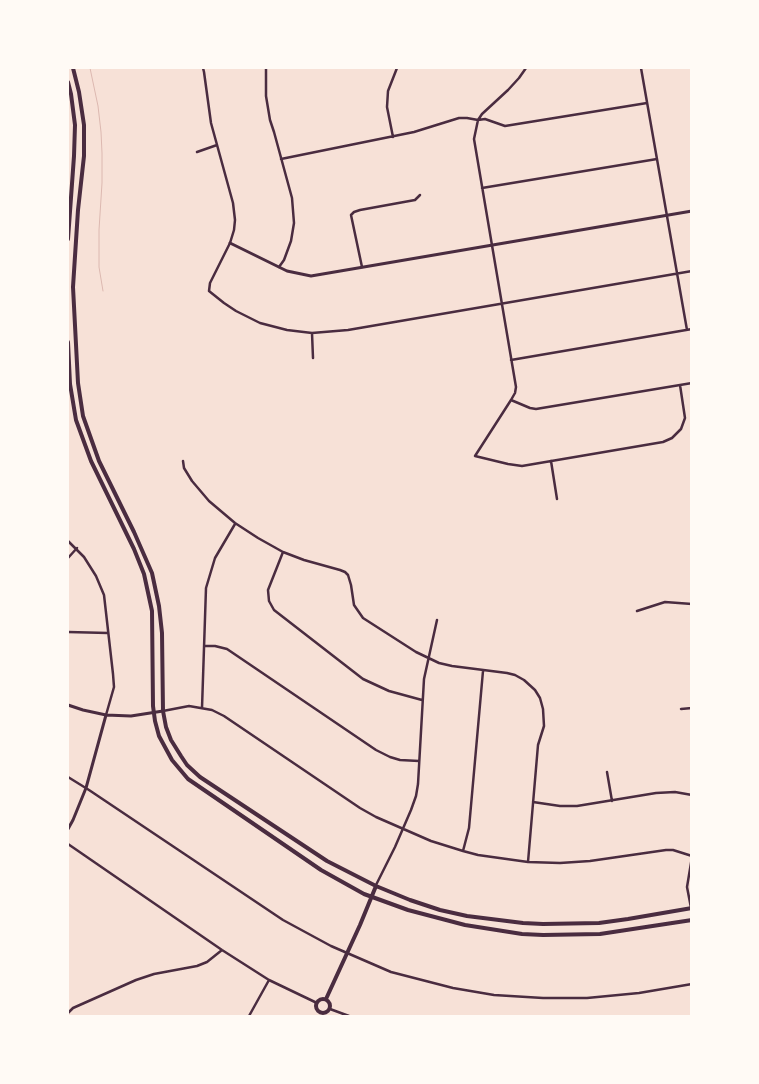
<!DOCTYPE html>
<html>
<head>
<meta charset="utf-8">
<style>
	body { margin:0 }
	#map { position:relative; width:759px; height:1084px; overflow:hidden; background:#f7e1d7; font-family:"Roboto Condensed",sans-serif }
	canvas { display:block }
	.frame { position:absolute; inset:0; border:69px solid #fffaf5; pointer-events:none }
</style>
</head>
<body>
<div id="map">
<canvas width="759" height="1084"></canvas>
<div class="frame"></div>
</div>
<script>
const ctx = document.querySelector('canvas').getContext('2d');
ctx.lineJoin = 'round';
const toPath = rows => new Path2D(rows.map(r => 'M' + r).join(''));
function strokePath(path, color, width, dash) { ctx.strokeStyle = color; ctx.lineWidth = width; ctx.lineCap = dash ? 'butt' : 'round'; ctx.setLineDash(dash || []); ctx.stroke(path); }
strokePath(toPath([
	[90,68,98,106,101,132,102,153,102,183,99,230,99,267,103,291]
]), '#dcb8b0', 1);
strokePath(toPath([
	[203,68,204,72,211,123,233,203,235,220,234,230,230,243,210,283,209,291,224,303,236,311,260,323,287,330,312,333,348,330,692,271],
	[266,68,266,96,270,120,274,132,292,198,294,223,291,241,284,260,279,267],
	[526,68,519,78,508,90,482,114,478,120,474,139,516,387,515,393,511,400,475,456,508,464,522,466,663,442,672,438,681,429,685,418,680,385],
	[641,68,687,330],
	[393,137,387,107,388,91,397,68],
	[197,152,217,145],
	[281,159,414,132,459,118,467,118,478,120,485,119,505,126,647,103],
	[482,188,657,159],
	[362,267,351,215,354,212,360,210,415,200,420,195],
	[312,333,313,358],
	[511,360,692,329],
	[511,400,530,408,536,409,692,383],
	[183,461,184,468,192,481,209,501,235,523,258,538,283,552,304,560,340,570,345,572,348,575,351,585,354,605,363,618,416,652,439,663,452,666,507,673,515,675,524,680,535,690,540,698,543,709,544,726,538,745,528,862],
	[551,461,557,499],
	[68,541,84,557,96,576,104,595,113,674,114,687,106,715],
	[283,552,268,590,269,601,274,610,363,679,389,691,422,700],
	[68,558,77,548],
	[637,611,665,602,692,604],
	[68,632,108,633],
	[204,646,215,646,227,649,376,750,390,757,400,760,419,761],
	[202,708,206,588,215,558,235,524],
	[681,709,692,708],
	[163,711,189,706,212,710,224,716,360,808,376,817,431,841,463,851,478,855,528,862,560,863,590,861,666,850,673,850,692,856],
	[607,772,612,801],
	[68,777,89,790,283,920,331,946,391,972,453,988,494,995,543,998,587,998,639,993,692,984],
	[533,802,560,806,577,806,656,793,675,792,692,795],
	[68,844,222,950,269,980,317,1003],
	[463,851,469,828,483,671],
	[692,857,687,887,692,913],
	[376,885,395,847,411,810,416,796,418,784,424,679,437,620],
	[330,1009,349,1016],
	[68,1013,73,1008,136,980,154,974,197,966,207,962,222,950],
	[249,1016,269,980]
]), '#4a2c40', 2.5);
strokePath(toPath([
	[230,243,287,271,311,276,692,211],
	[68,705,83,710,106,715,131,716,163,711],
	[68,829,73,820,86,788,106,715]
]), '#4a2c40', 3);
strokePath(toPath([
	[73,68,79,92,84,125,84,156,78,210,73,287,78,383,83,416,99,461,134,532,152,573,159,606,162,633,163,711,166,727,171,740,181,756,187,765,200,777,327,861,376,886,410,900,440,910,467,916,523,923,543,924,599,923,628,919,692,908],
	[68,82,71,94,75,125,74,156,68,239],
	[68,342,70,384,76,420,91,461,134,549,144,574,152,611,153,706,155,721,159,736,172,760,188,779,321,870,364,894,408,910,465,925,522,934,543,935,600,934,692,920],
	'316 1006a7 7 0 1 1 14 0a7 7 0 1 1-14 0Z',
	[326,999,360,925,376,886]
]), '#4a2c40', 4);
</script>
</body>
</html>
